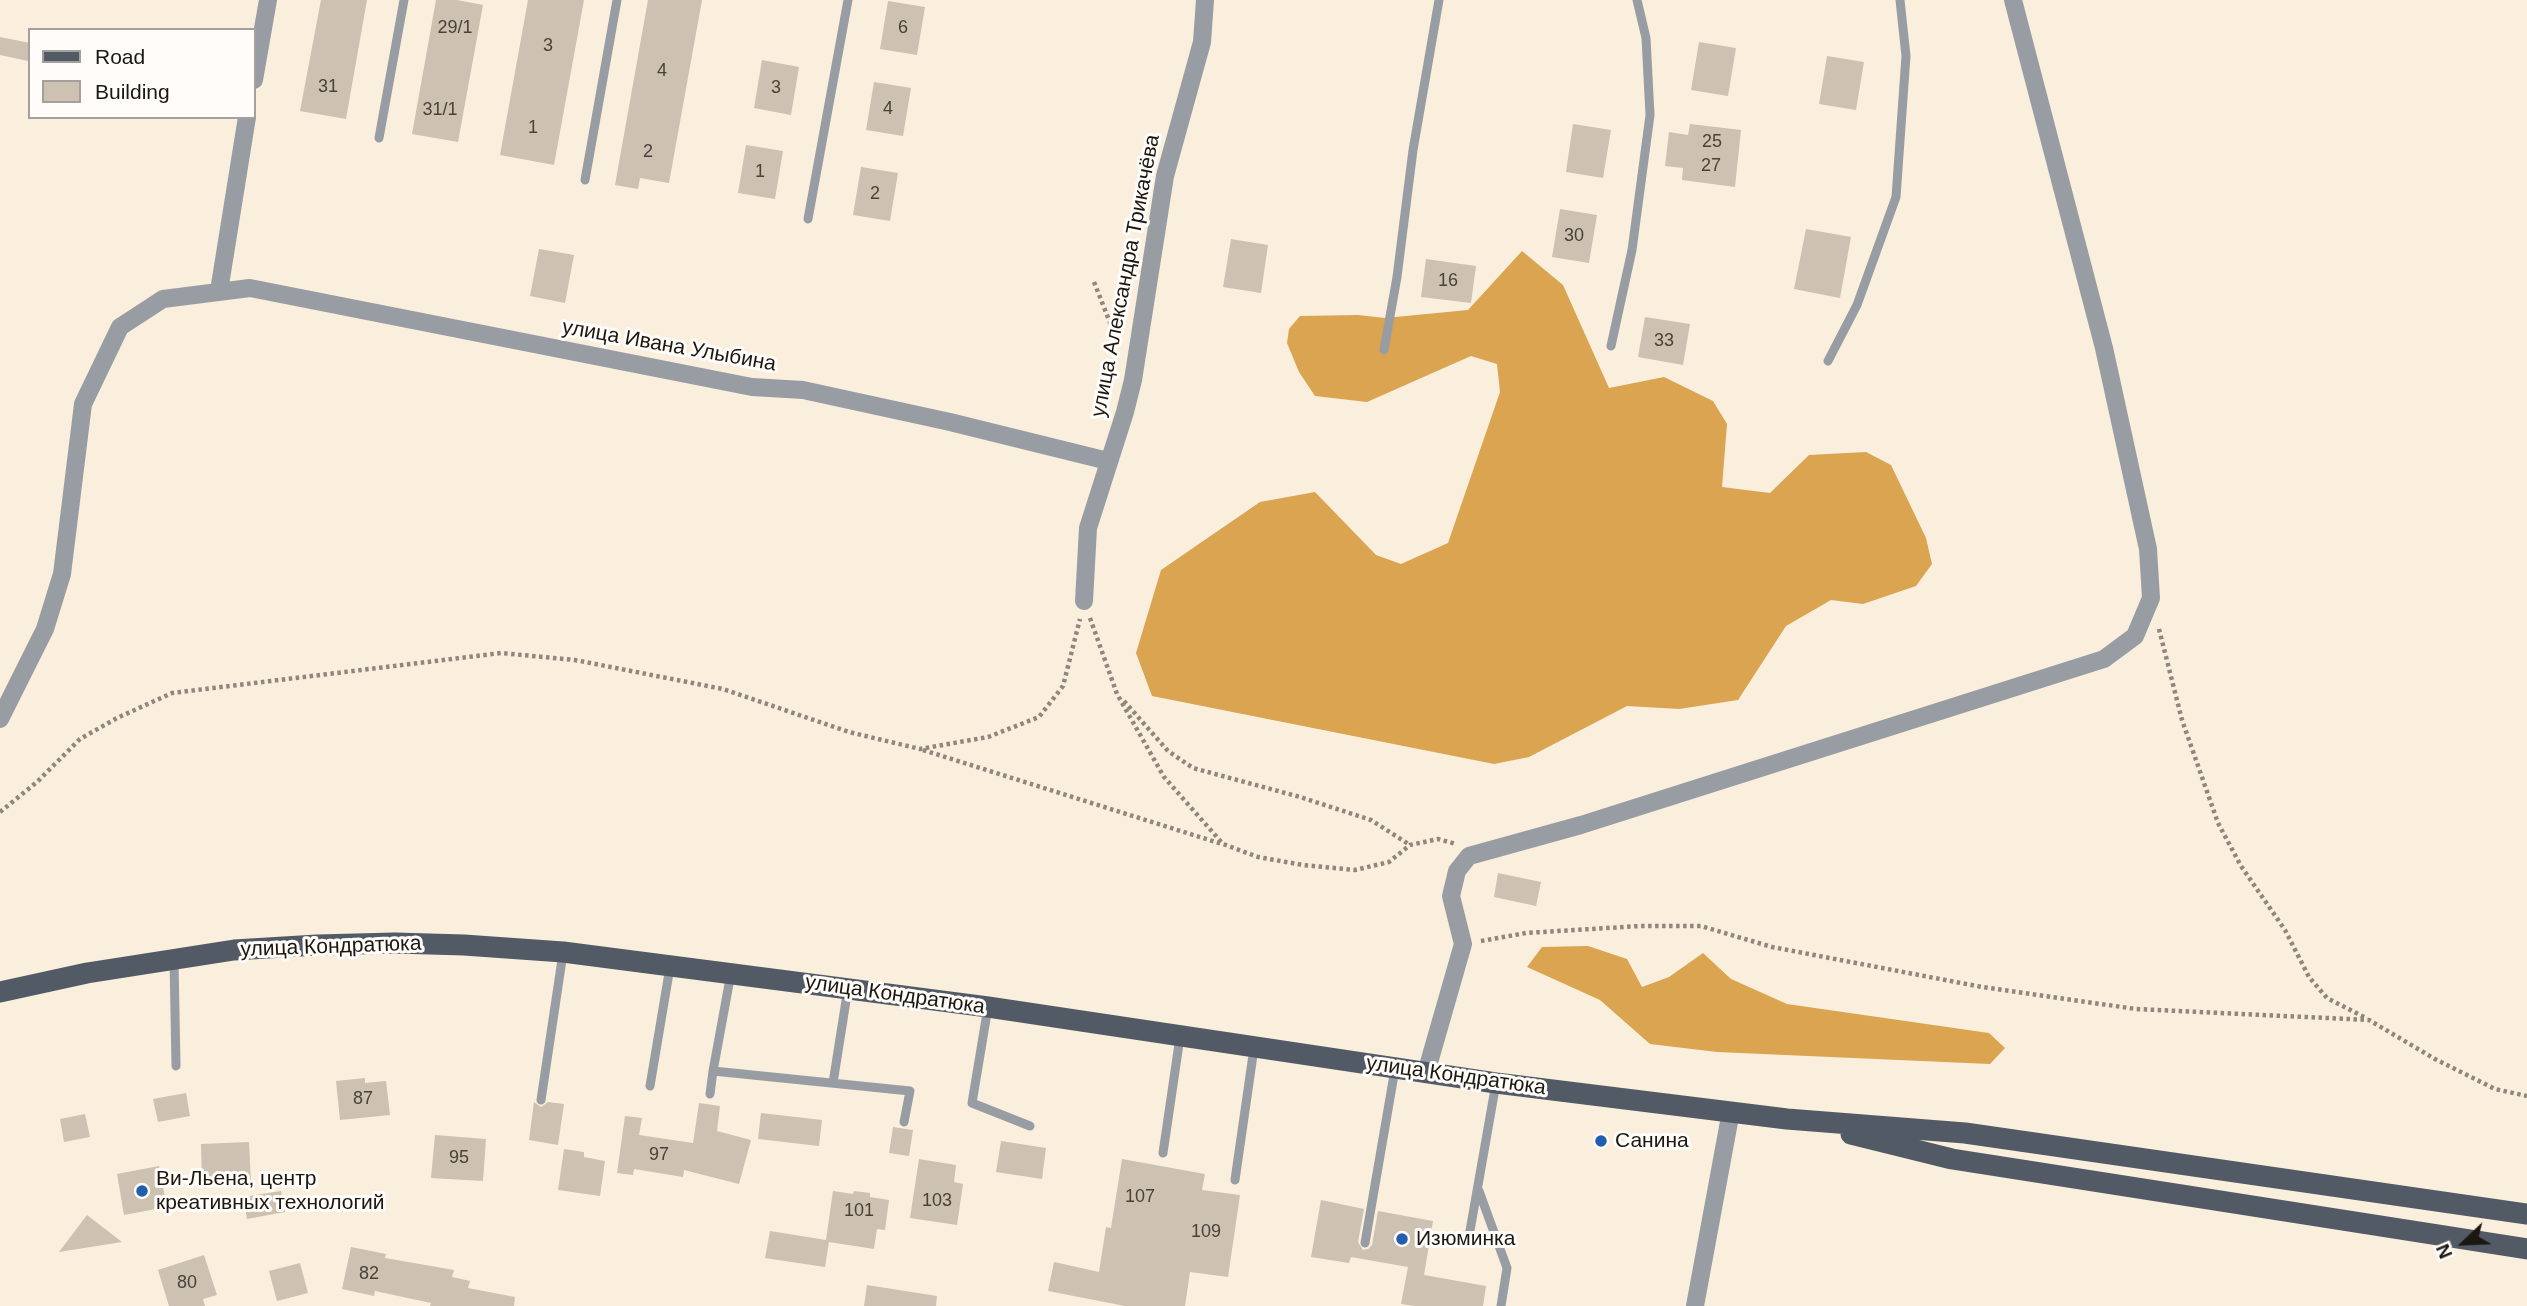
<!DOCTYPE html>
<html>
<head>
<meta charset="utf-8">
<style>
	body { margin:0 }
	#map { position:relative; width:2527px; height:1306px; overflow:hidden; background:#faeedd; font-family:Arial,sans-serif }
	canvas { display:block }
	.legend { position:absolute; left:28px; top:28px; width:228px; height:91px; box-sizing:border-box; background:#fffcf9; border:2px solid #a4a09c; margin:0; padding:9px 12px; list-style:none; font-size:21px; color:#1b1711 }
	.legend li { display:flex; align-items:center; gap:14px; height:35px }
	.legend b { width:35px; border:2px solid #a4a09c }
	.north { position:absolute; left:2429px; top:1208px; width:70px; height:70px; -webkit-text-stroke:5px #fffcf9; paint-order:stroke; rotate:247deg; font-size:19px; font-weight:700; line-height:28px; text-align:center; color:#1b1711 }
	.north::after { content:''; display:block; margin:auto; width:24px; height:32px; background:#1b1711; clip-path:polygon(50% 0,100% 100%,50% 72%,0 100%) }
</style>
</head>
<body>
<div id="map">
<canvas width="2527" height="1306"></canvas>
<ul class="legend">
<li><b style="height:9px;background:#525a66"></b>Road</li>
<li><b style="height:19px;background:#cdc1b1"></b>Building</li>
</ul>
<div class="north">N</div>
</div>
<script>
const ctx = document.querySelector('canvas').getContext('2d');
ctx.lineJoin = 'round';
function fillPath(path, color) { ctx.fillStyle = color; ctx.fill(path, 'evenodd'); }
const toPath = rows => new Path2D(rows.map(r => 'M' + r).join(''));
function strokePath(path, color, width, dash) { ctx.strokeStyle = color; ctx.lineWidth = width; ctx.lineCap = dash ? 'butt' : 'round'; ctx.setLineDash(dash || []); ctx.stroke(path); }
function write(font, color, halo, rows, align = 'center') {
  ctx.font = font + ' Arial,sans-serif'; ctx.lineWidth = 6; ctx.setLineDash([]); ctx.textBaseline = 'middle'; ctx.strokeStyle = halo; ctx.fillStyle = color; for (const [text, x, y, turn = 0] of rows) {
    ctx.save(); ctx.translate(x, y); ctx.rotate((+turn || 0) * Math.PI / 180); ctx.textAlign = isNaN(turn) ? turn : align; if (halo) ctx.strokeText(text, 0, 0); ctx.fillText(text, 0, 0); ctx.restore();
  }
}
fillPath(toPath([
	[1522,251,1563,285,1609,388,1664,377,1713,401,1727,424,1722,487,1770,493,1809,455,1866,452,1891,465,1926,538,1932,564,1916,586,1863,604,1831,600,1786,626,1738,700,1679,709,1627,706,1529,757,1494,764,1152,696,1136,653,1161,570,1260,502,1315,492,1376,555,1401,564,1448,543,1500,392,1497,364,1471,356,1367,402,1315,396,1299,372,1287,343,1289,329,1300,316,1358,315,1385,318,1468,310],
	[1588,946,1627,959,1642,987,1669,977,1703,953,1731,979,1787,1004,1989,1033,2005,1048,1990,1064,1717,1052,1650,1044,1600,1000,1527,967,1542,947]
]), '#daa451');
fillPath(toPath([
	[321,0,367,0,346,119,300,111],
	[436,0,457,0,483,5,458,142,412,134],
	[528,0,584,0,554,165,500,155],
	[648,0,702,0,669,183,640,178,638,189,615,185],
	[888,1,925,7,917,55,880,49],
	[0,37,30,43,28,61,0,55],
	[1699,42,1736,48,1728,96,1691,90],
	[1827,56,1864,62,1856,110,1819,104],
	[762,60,799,67,791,115,754,108],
	[874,82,911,88,903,136,866,130],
	[1573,124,1611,130,1603,178,1566,172],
	[1690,124,1741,130,1735,187,1682,180,1683,168,1665,166,1669,132,1688,135],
	[746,145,783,151,775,199,738,193],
	[861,167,898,173,890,221,853,215],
	[1560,209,1597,215,1589,263,1552,257],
	[1806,229,1851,237,1840,298,1794,289],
	[1231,239,1268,245,1261,293,1223,287],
	[539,249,574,255,565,303,530,296],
	[1426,259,1476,266,1471,303,1421,297],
	[1645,317,1690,324,1683,365,1638,357],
	[1498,873,1541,882,1536,906,1494,897],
	[365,1078,365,1083,386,1081,390,1115,340,1120,336,1081],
	[186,1093,190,1116,158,1122,153,1099],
	[534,1102,541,1107,548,1102,564,1104,558,1145,529,1140],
	[699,1103,720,1106,717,1131,751,1140,739,1184,684,1170,683,1177,634,1169,633,1175,617,1173,625,1116,642,1118,639,1135,693,1143],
	[761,1113,822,1120,819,1146,758,1139],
	[85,1114,90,1137,64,1142,60,1119],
	[893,1127,913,1130,909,1156,889,1153],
	[435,1135,486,1139,483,1181,431,1178],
	[1001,1141,1046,1148,1042,1179,996,1172],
	[249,1142,251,1184,202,1186,201,1144],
	[564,1149,584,1152,584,1157,605,1161,600,1196,558,1190],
	[919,1159,956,1165,954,1182,963,1184,957,1225,910,1218],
	[1122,1159,1205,1174,1202,1190,1240,1195,1228,1277,1190,1272,1185,1306,1125,1306,1048,1291,1054,1262,1099,1272,1106,1227,1111,1228],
	[159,1166,167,1207,124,1215,117,1174],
	[281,1191,285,1212,247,1219,243,1197],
	[833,1191,853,1194,854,1191,870,1193,870,1197,889,1200,885,1230,877,1229,874,1249,829,1242,825,1267,765,1258,770,1231,826,1240],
	[1321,1200,1364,1209,1358,1242,1363,1250,1368,1249,1372,1245,1378,1211,1433,1221,1424,1275,1486,1286,1483,1306,1415,1306,1401,1304,1408,1267,1351,1257,1349,1263,1311,1257],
	[87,1215,122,1242,59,1252],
	[351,1247,386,1254,385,1258,454,1270,452,1277,470,1281,468,1288,515,1297,514,1306,430,1306,431,1303,375,1291,374,1296,342,1289],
	[204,1255,217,1295,203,1299,205,1306,169,1306,158,1270],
	[300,1263,308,1293,277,1301,269,1271],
	[867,1285,937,1296,936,1306,864,1306]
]), '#cdc1b1');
strokePath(toPath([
	[1094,282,1118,343],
	[1090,618,1117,694,1164,777,1223,844,1258,857,1303,865,1355,870,1389,862,1410,845,1438,839,1456,844],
	[2159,629,2182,720,2218,823,2241,866,2285,930,2309,977,2327,998,2366,1018],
	[1124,701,1168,751,1193,768,1300,797,1371,820,1410,845],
	[923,750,1222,844],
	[0,812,37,782,80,739,117,718,172,693,501,653,575,660,723,689,849,732,920,749,988,737,1039,717,1063,686,1080,619],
	[1481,941,1526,933,1640,926,1701,926,1772,947,1982,987,2136,1009,2369,1020,2435,1059,2495,1089,2527,1096]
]), '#90877c', 4.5, [3.5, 3.5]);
strokePath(toPath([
	[379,138,404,0],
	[585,180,617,0],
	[808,219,848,0],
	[1611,346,1632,250,1650,115,1646,38,1637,0],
	[1384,350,1397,277,1413,150,1439,0],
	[1828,361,1857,305,1896,197,1906,56,1900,0],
	[174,960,176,1066],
	[988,1007,972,1103,1030,1126],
	[713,1071,731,973],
	[833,1083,848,988],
	[650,1086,670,967],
	[710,1094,713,1071,910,1091,904,1122],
	[541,1100,563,953],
	[1163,1153,1180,1037],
	[1235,1180,1254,1048],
	[1479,1191,1507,1268,1501,1306],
	[1468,1242,1496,1083],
	[1365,1243,1395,1069]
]), '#989da4', 9);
strokePath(toPath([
	[254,80,268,0],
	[219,291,247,117],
	[1084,601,1088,528,1125,412,1133,380,1165,176,1202,42,1205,0],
	[0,719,45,629,62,574,83,404,120,327,163,299,250,288,752,387,803,390,950,422,1108,461],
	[1426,1073,1463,944,1451,896,1457,871,1469,856,1581,825,2104,659,2135,636,2151,598,2148,549,2104,348,2013,0],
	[1695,1306,1731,1111]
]), '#989da4', 18);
strokePath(toPath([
	[0,992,87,973,234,950,317,945,395,943,464,945,563,952,988,1007,1496,1083,1787,1119,1965,1133,2527,1214],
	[1851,1134,1952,1159,2527,1249]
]), '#525a66', 21);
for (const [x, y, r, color] of [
	[1601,1141,7,"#225eb0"],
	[142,1191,7,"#225eb0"],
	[1402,1239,7,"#225eb0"]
]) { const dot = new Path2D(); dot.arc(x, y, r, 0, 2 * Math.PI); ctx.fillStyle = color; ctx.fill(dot); strokePath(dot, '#fffcf9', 2.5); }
write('18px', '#484239', null, [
	["29/1",455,28],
	["6",903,28],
	["3",548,46],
	["4",662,71],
	["31",328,87],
	["3",776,88],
	["4",888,109],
	["31/1",440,110],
	["1",533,128],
	["25",1712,142],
	["2",648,152],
	["27",1711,166],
	["1",760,172],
	["2",875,194],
	["30",1574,236],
	["16",1448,281],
	["33",1664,341],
	["87",363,1099],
	["97",659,1155],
	["95",459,1158],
	["107",1140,1197],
	["103",937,1201],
	["101",859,1211],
	["109",1206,1232],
	["82",369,1274],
	["80",187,1283]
]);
write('21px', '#1b1711', '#fffcf9', [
	["улица Александра Трикачёва",1126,276,-79],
	["улица Ивана Улыбина",669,346,10],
	["улица Кондратюка",331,947,-2],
	["улица Кондратюка",895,995,8],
	["улица Кондратюка",1456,1076,8]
]);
write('21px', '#1b1711', '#fffcf9', [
	["Санина",1615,1141],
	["Ви-Льена, центр",156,1179],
	["креативных технологий",156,1203],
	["Изюминка",1416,1239]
], 'left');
</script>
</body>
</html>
